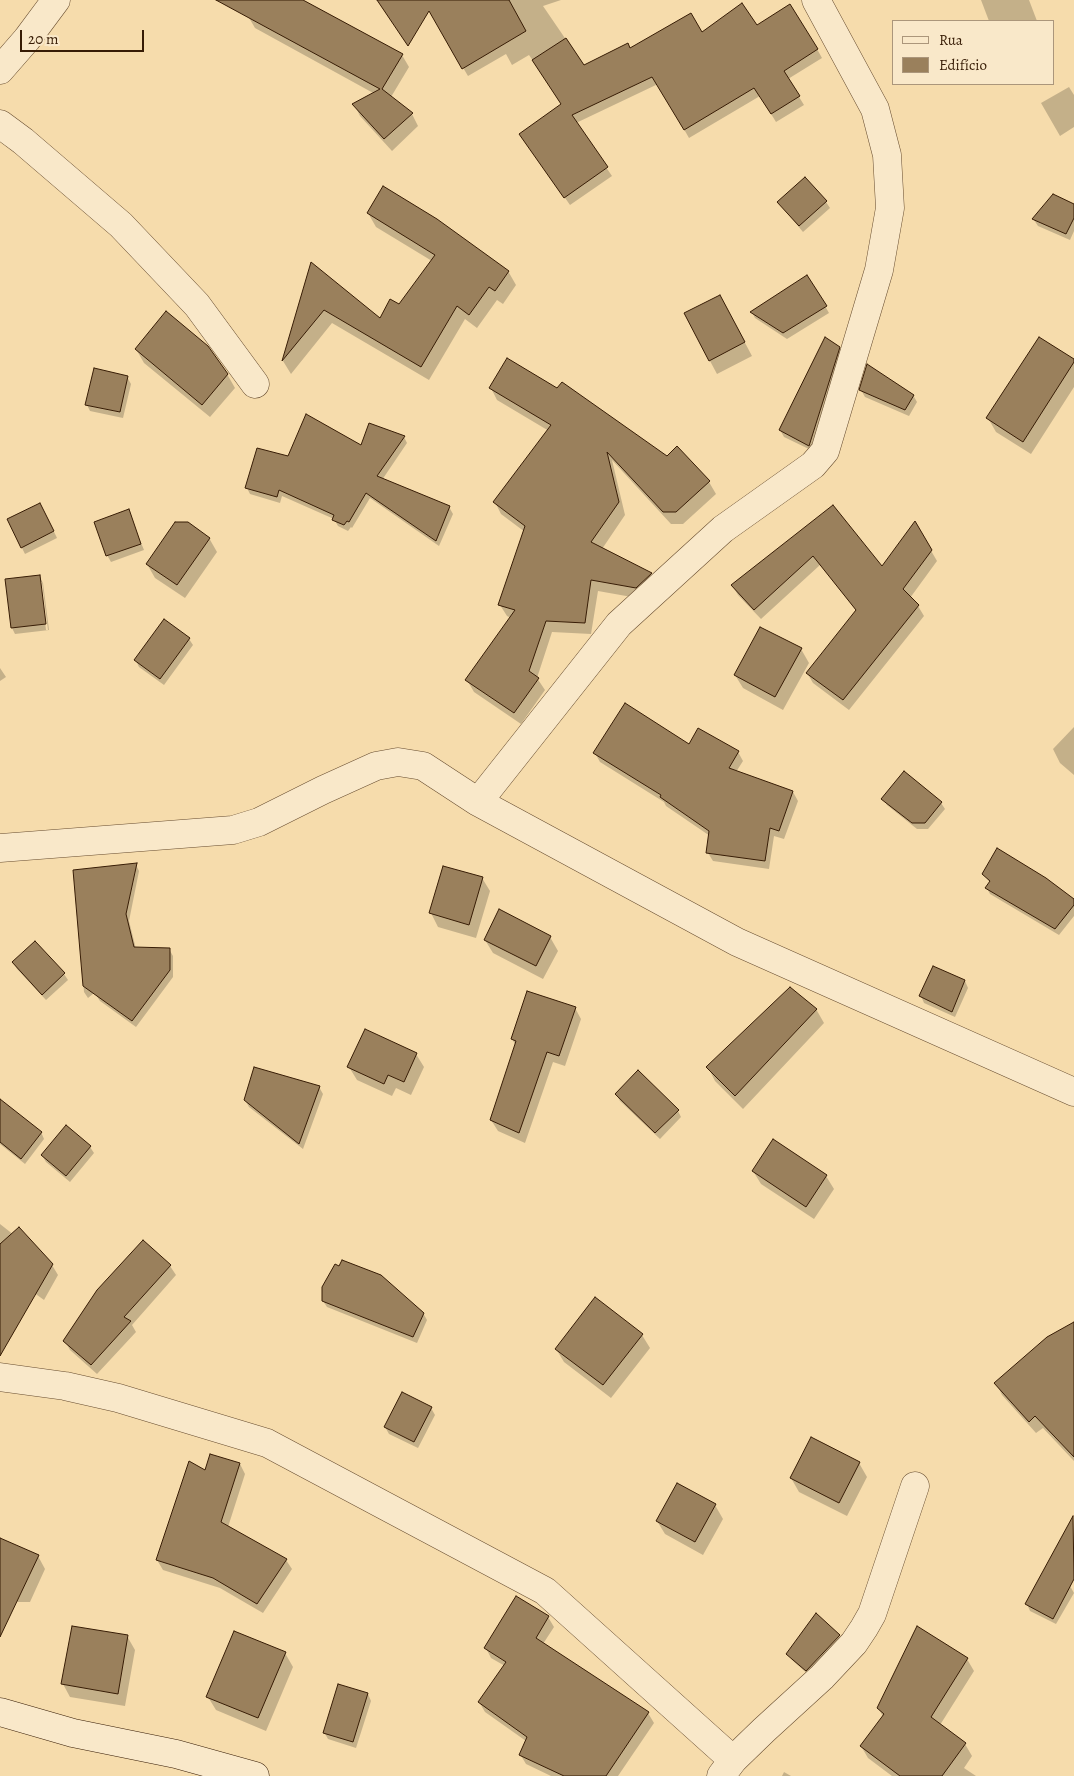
<!DOCTYPE html>
<html>
<head>
<meta charset="utf-8">
<style>
	body { margin:0 }
	#map { position:relative; width:1074px; height:1776px; overflow:hidden; background:#f6dcac; font-family:Alegreya,serif }
	canvas { display:block }
	.legend { position:absolute; left:892px; top:20px; width:162px; height:65px; box-sizing:border-box; background:#f9e8c9; border:1px solid #ab967b; margin:0; padding:6px 9px; list-style:none; font-size:15px; color:#371c05 }
	.legend li { display:flex; align-items:center; gap:10px; height:25px }
	.legend b { width:25px; border:1px solid #ab967b }
	.scale { position:absolute; left:20px; top:30px; width:124px; height:22px; box-sizing:border-box; border:2px solid #371c05; border-top:0; padding-left:6px; font-size:15px; line-height:18px; white-space:nowrap; color:#371c05; -webkit-text-stroke:4px #f9e8c9; paint-order:stroke }
</style>
</head>
<body>
<div id="map">
<canvas width="1074" height="1776"></canvas>
<ul class="legend">
<li><b style="height:6px;background:#f9e8c9"></b>Rua</li>
<li><b style="height:14px;background:#9a805c"></b>Edifício</li>
</ul>
<div class="scale">20 m</div>
</div>
<script>
const ctx = document.querySelector('canvas').getContext('2d');
ctx.lineJoin = 'round';
function fillPath(path, color) { ctx.fillStyle = color; ctx.fill(path, 'evenodd'); }
const toPath = rows => new Path2D(rows.map(r => 'M' + r).join(''));
function strokePath(path, color, width, dash) { ctx.strokeStyle = color; ctx.lineWidth = width; ctx.lineCap = dash ? 'butt' : 'round'; ctx.setLineDash(dash || []); ctx.stroke(path); }
fillPath(toPath([
	[257,0,301,0,402,55,409,67,391,97,412,114,418,126,392,151,360,116,354,104,375,94,255,28,248,16],
	[477,0,561,0,543,6,584,66,630,49,701,33,757,27,817,49,822,58,788,79,804,105,776,122,760,96,689,138,658,84,576,123,612,176,570,205,526,142,563,105,529,55,512,65,506,54,468,76,437,24],
	[981,0,1029,0,1037,21,989,21],
	[1069,87,1074,95,1074,127,1060,136,1041,103],
	[778,202,826,202,830,208,803,232],
	[1074,205,1074,231,1070,240,1038,226,1034,220],
	[368,213,508,271,516,285,503,304,497,300,477,328,465,319,429,380,332,323,291,374,283,361,312,264,380,320,399,306,432,261,376,227],
	[825,306,829,313,787,339,755,318,752,312],
	[727,309,752,356,717,374,710,361],
	[839,347,843,354,813,451,784,437,780,430],
	[136,349,227,374,235,388,210,417,144,363],
	[1074,360,1074,387,1031,454,996,432,988,418],
	[127,377,131,384,123,418,90,411,87,405],
	[491,388,667,457,709,482,716,494,683,524,671,524,612,460,625,515,602,549,651,574,658,585,643,599,598,591,591,634,552,632,537,678,545,690,521,724,474,692,467,680,511,618,507,616,500,605,525,532,501,514,495,502,549,431,497,400],
	[861,390,913,395,917,402,909,416,865,397],
	[404,437,407,443,382,480,449,507,453,514,439,546,370,498,352,528,351,527,348,531,338,526,334,519,282,496,280,503,250,494,247,488,289,458,361,446],
	[833,507,882,568,915,523,937,561,910,598,918,606,924,616,849,710,813,683,807,673,857,611,820,565,761,619,738,595,732,585],
	[44,511,57,538,25,554,22,548],
	[128,511,144,550,111,562,107,555],
	[209,538,217,552,185,598,155,578,147,564],
	[39,576,43,583,49,630,15,634,12,628],
	[40,582,42,582,48,630,46,630],
	[760,629,801,649,809,663,783,710,743,688,735,675],
	[189,639,193,645,164,685,139,667,136,661],
	[0,668,6,677,0,681],
	[1074,727,1074,775,1060,763,1053,749],
	[689,746,738,752,743,761,736,772,793,792,798,801,784,839,774,836,769,869,713,861,708,853,710,836,666,806,664,802,600,762,595,753],
	[883,799,941,803,945,809,928,829,917,829,887,805],
	[136,865,139,871,129,921,136,949,169,949,173,956,173,977,136,1027,100,1001,96,995,100,988,88,998,84,992,74,871],
	[984,874,1074,901,1074,916,1059,935,990,894,987,888,990,883],
	[482,878,490,891,476,938,438,927,431,913],
	[500,911,550,937,558,951,543,979,493,953,485,940],
	[35,943,64,974,68,980,46,1000,17,969,13,962],
	[965,981,968,988,955,1017,924,1003,921,996],
	[575,1008,581,1019,565,1066,553,1062,525,1143,498,1131,491,1120,516,1046,512,1039],
	[816,1009,824,1023,743,1109,715,1081,708,1067],
	[416,1054,424,1067,411,1095,396,1088,392,1096,357,1080,349,1067],
	[319,1087,323,1094,303,1149,249,1107,245,1100],
	[616,1094,678,1111,681,1117,660,1139,620,1101],
	[0,1121,41,1132,44,1139,25,1164,0,1144],
	[66,1127,90,1147,94,1153,70,1182,46,1162,42,1155],
	[753,1171,826,1176,834,1189,814,1219,761,1184],
	[0,1224,52,1265,58,1275,44,1300,0,1268],
	[143,1242,170,1266,176,1275,132,1325,136,1332,97,1374,70,1350,65,1341],
	[323,1301,423,1313,427,1320,417,1343,327,1307],
	[1074,1323,1074,1461,1043,1428,1036,1433,1002,1395,996,1383],
	[642,1335,650,1348,611,1398,564,1362,556,1349],
	[402,1393,431,1408,435,1415,418,1448,389,1434,385,1427],
	[859,1463,867,1477,847,1516,799,1492,791,1478],
	[240,1464,245,1474,228,1527,286,1560,292,1569,263,1613,220,1588,163,1570,157,1560,206,1471],
	[715,1505,723,1519,703,1555,665,1534,657,1521],
	[0,1539,38,1556,45,1569,30,1602,18,1602,0,1594],
	[1070,1586,1074,1593,1056,1624,1030,1611,1027,1604],
	[548,1617,554,1627,543,1644,648,1713,654,1723,618,1776,551,1776,526,1764,520,1754,526,1741,485,1712,479,1702,505,1666,491,1658,486,1648],
	[127,1636,135,1650,125,1706,70,1697,63,1684],
	[839,1636,843,1642,810,1676,792,1660,788,1654],
	[285,1653,293,1667,266,1731,216,1710,208,1697],
	[967,1659,974,1671,940,1725,965,1744,972,1756,964,1768,976,1776,892,1776,868,1758,861,1746,883,1717,878,1707],
	[368,1694,371,1701,356,1748,328,1739,324,1732],
	[784,1772,791,1776,782,1776]
]), '#0003');
const building = toPath([
	[216,0,303,0,403,54,382,89,413,113,384,139,352,104,380,89,216,0],
	[377,0,509,0,526,31,462,69,429,11,408,46,377,0],
	[742,3,757,25,790,4,818,49,784,71,800,96,771,114,754,88,684,130,652,77,572,115,608,167,564,198,519,134,561,104,532,60,566,38,584,65,628,43,630,48,691,13,702,32,742,3],
	[805,177,827,201,799,226,777,202,805,177],
	[383,186,437,219,509,271,495,291,489,287,469,315,457,306,421,367,324,310,282,361,311,262,380,318,390,299,399,304,435,255,367,213,383,186],
	[1053,194,1074,204,1074,218,1066,234,1032,219,1053,194],
	[807,275,827,306,783,333,750,312,807,275],
	[720,295,745,342,709,361,684,313,720,295],
	[166,311,208,346,228,374,202,405,135,349,166,311],
	[825,337,840,347,809,446,779,430,825,337],
	[1039,337,1074,359,1074,362,1023,442,986,418,1039,337],
	[507,358,557,388,562,382,667,456,677,446,710,481,676,512,663,512,607,452,619,502,591,542,652,573,636,588,591,580,585,623,546,621,529,671,539,678,514,713,465,680,515,610,498,605,525,526,493,502,551,425,489,388,507,358],
	[867,364,914,395,905,410,859,390,867,364],
	[94,368,128,376,120,412,85,405,94,368],
	[306,414,361,445,369,423,405,436,377,476,450,506,436,541,366,493,349,522,347,521,344,525,332,520,334,515,279,490,277,497,245,488,257,448,288,456,306,414],
	[40,503,54,531,21,548,7,519,40,503],
	[833,505,882,566,915,521,932,550,903,589,919,605,843,700,806,673,856,610,813,556,754,610,731,585,833,505],
	[129,509,141,544,106,556,94,522,129,509],
	[175,522,188,522,210,538,177,585,146,564,175,522],
	[40,575,46,624,11,628,5,579,40,575],
	[164,619,190,638,160,679,134,660,164,619],
	[760,627,802,648,775,697,734,675,760,627],
	[625,703,689,744,698,728,739,751,729,768,793,791,779,831,770,828,765,861,706,853,709,831,660,797,661,795,593,753,625,703],
	[904,771,942,802,925,823,912,823,881,799,904,771],
	[997,848,1046,878,1074,899,1074,905,1055,929,985,888,990,881,982,874,997,848],
	[137,863,126,914,134,947,170,948,170,970,132,1021,83,986,73,870,137,863],
	[443,866,483,877,469,925,429,913,443,866],
	[499,909,551,936,536,966,484,940,499,909],
	[35,941,65,973,42,995,12,962,35,941],
	[933,966,965,980,952,1012,919,996,933,966],
	[790,987,817,1009,735,1096,706,1067,790,987],
	[527,991,576,1007,559,1056,547,1052,519,1133,490,1120,516,1041,511,1039,527,991],
	[365,1029,417,1053,404,1082,388,1075,384,1084,347,1067,365,1029],
	[254,1067,320,1086,299,1144,244,1100,254,1067],
	[638,1070,679,1110,655,1133,615,1094,638,1070],
	[0,1099,42,1132,21,1159,0,1142,0,1099],
	[66,1125,91,1146,66,1176,41,1155,66,1125],
	[773,1139,827,1175,806,1207,752,1171,773,1139],
	[19,1227,53,1264,0,1356,0,1244,19,1227],
	[143,1240,171,1265,124,1317,131,1321,91,1365,63,1341,97,1290,143,1240],
	[342,1260,381,1275,424,1313,413,1337,322,1301,322,1287,335,1264,339,1266,342,1260],
	[595,1297,643,1334,603,1385,555,1349,595,1297],
	[1074,1322,1074,1457,1035,1416,1029,1422,994,1383,1047,1337,1074,1322],
	[402,1392,432,1407,414,1442,384,1427,402,1392],
	[811,1437,860,1462,839,1503,790,1478,811,1437],
	[210,1454,240,1463,221,1522,287,1559,257,1604,213,1578,156,1560,189,1461,205,1470,210,1454],
	[677,1483,716,1504,695,1542,656,1521,677,1483],
	[1073,1516,1074,1579,1053,1619,1025,1604,1073,1516],
	[0,1538,39,1555,0,1637,0,1538],
	[516,1596,549,1616,536,1638,649,1712,606,1776,564,1776,519,1755,527,1737,478,1702,506,1662,484,1648,516,1596],
	[816,1613,840,1635,806,1671,786,1654,816,1613],
	[72,1626,128,1635,118,1694,61,1684,72,1626],
	[917,1626,968,1658,931,1717,966,1743,942,1776,900,1776,860,1746,884,1714,877,1708,917,1626],
	[234,1631,286,1652,258,1718,206,1697,234,1631],
	[338,1684,368,1693,353,1742,323,1733,338,1684]
]);
fillPath(building, '#9a805c');
strokePath(building, '#371c05', 1);
const street = toPath([
	[0,70,27,39,56,0],
	[0,124,23,141,121,225,197,305,255,384],
	[478,802,619,624,723,529,813,465,825,451,879,270,890,208,887,155,875,109,816,0],
	[0,848,233,830,259,822,323,790,376,766,398,762,423,766,478,802,737,942,1074,1092],
	[0,1377,65,1386,118,1398,267,1443,545,1591,733,1760],
	[721,1776,733,1760,764,1730,822,1677,854,1643,864,1628,872,1614,915,1486]
]);
const secondary = toPath([
	[0,1712,73,1733,176,1754,255,1776]
]);
strokePath(street, '#674c2f', 29);
strokePath(secondary, '#371c05', 29);
strokePath(street, '#f9e8c9', 28);
strokePath(secondary, '#f9e8c9', 28);
</script>
</body>
</html>
